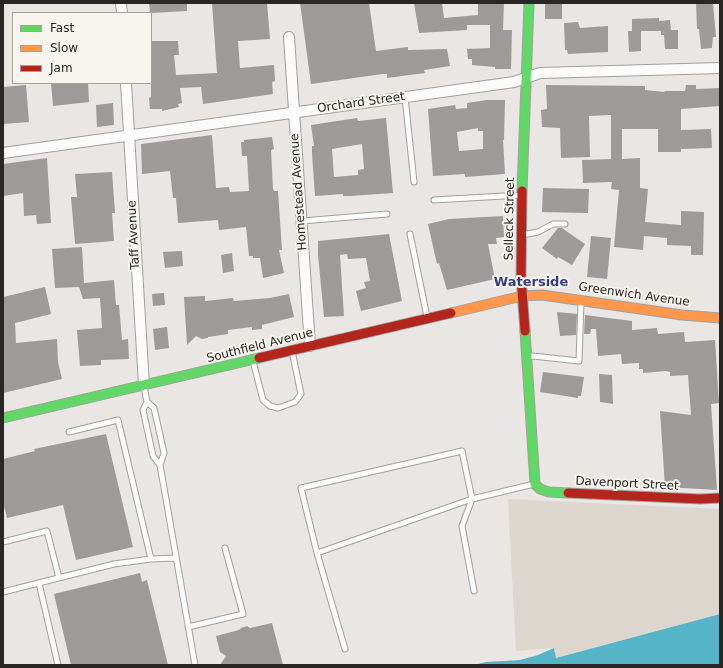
<!DOCTYPE html>
<html>
<head>
<meta charset="utf-8">
<style>
	body { margin:0 }
	#map { position:relative; width:723px; height:668px; overflow:hidden; background:#e9e6e3; font-family:"DejaVu Sans",sans-serif }
	canvas { display:block }
	.frame { position:absolute; inset:0; border:4px solid #292725; pointer-events:none }
	.legend { position:absolute; left:12px; top:12px; width:140px; height:72px; box-sizing:border-box; background:#f8f4ee; border:1px solid #a5a29e; margin:0; padding:5px 7px; list-style:none; font-size:12px; color:#292725 }
	.legend li { display:flex; align-items:center; gap:8px; height:20px }
	.legend b { width:20px; border:1px solid #a5a29e }
</style>
</head>
<body>
<div id="map">
<canvas width="723" height="668"></canvas>
<div class="frame"></div>
<ul class="legend">
<li><b style="height:5px;background:#63d668"></b>Fast</li>
<li><b style="height:5px;background:#ff974d"></b>Slow</li>
<li><b style="height:5px;background:#b3261e"></b>Jam</li>
</ul>
</div>
<script>
const ctx = document.querySelector('canvas').getContext('2d');
ctx.lineJoin = 'round';
function fillPath(path, color) { ctx.fillStyle = color; ctx.fill(path, 'evenodd'); }
const toPath = rows => new Path2D(rows.map(r => 'M' + r).join(''));
function strokePath(path, color, width, dash) { ctx.strokeStyle = color; ctx.lineWidth = width; ctx.lineCap = dash ? 'butt' : 'round'; ctx.setLineDash(dash || []); ctx.stroke(path); }
function write(font, color, halo, rows, align = 'center') {
  ctx.font = font + ' "DejaVu Sans",sans-serif'; ctx.lineWidth = 4; ctx.setLineDash([]); ctx.textBaseline = 'middle'; ctx.strokeStyle = halo; ctx.fillStyle = color; for (const [text, x, y, turn = 0] of rows) {
    ctx.save(); ctx.translate(x, y); ctx.rotate((+turn || 0) * Math.PI / 180); ctx.textAlign = isNaN(turn) ? turn : align; if (halo) ctx.strokeText(text, 0, 0); ctx.fillText(text, 0, 0); ctx.restore();
  }
}
fillPath(toPath([
	[508,499,720,509,720,614,555,658,554,648,516,651]
]), '#ddd6cf');
fillPath(toPath([
	[720,614,720,665,474,665,486,662,520,660,538,655,554,648,556,658]
]), '#56b4c8');
fillPath(toPath([
	[149,3,187,3,187,11,150,13],
	[212,3,267,3,270,39,238,41,240,68,274,65,275,81,272,82,273,94,203,104,201,87,180,88,182,103,178,104,179,107,162,111,162,109,150,109,149,98,151,97,151,41,178,41,179,55,174,55,176,75,217,73],
	[300,3,369,3,376,51,408,47,408,50,447,49,450,66,424,70,425,73,387,78,387,74,383,74,311,84],
	[414,3,442,3,444,18,478,15,478,3,504,3,503,30,512,30,511,69,495,69,495,67,472,65,472,59,468,59,467,49,490,48,490,25,467,25,467,30,419,33],
	[545,3,562,3,562,19,545,19],
	[696,3,713,3,716,37,713,37,712,48,701,49,699,29,697,29],
	[659,18,659,21,670,20,671,30,678,30,678,49,665,49,664,35,661,35,661,31,641,31,641,51,629,52,628,31,632,31,632,19],
	[578,22,580,28,608,26,608,52,568,54,567,50,565,50,564,23],
	[51,83,88,83,89,102,53,106],
	[26,85,29,122,3,124,3,87],
	[546,85,645,86,645,90,664,92,665,91,685,91,686,85,696,85,696,89,720,88,720,106,681,109,681,130,711,129,712,148,681,149,681,152,658,152,658,129,622,129,622,159,640,158,640,188,648,189,645,222,681,225,681,211,704,212,703,255,691,255,691,246,667,245,667,238,644,236,643,250,614,247,619,190,611,189,612,182,583,183,582,160,611,159,611,115,589,116,590,157,561,158,560,128,542,127,541,110,547,109],
	[487,100,505,100,504,140,503,140,505,174,465,177,465,174,433,176,428,109,455,105,456,109,467,108,467,103],
	[478,128,478,131,483,131,483,149,459,151,457,132],
	[113,103,114,125,97,127,96,105],
	[357,118,358,121,386,118,393,193,350,196,343,196,343,194,315,196,312,153,312,146,314,146,311,125],
	[362,144,364,169,358,170,358,175,334,177,332,149],
	[212,135,216,188,229,187,230,192,249,191,247,156,242,156,241,142,244,142,244,140,272,137,274,149,271,150,273,189,274,191,278,191,282,250,279,250,284,273,263,278,260,258,253,258,253,256,249,256,246,227,219,230,218,220,178,223,176,198,173,198,170,171,142,174,141,144],
	[47,158,51,223,37,224,36,215,24,216,23,193,3,196,3,164],
	[112,172,115,213,112,213,114,241,75,244,71,197,77,197,75,174],
	[543,188,589,189,588,213,542,212],
	[503,216,504,237,496,238,497,244,488,244,495,279,447,290,439,263,437,264,428,224,449,219],
	[558,228,562,228,585,244,572,265,558,257,557,259,542,248],
	[389,234,402,301,361,311,356,291,366,288,364,282,370,281,366,258,348,259,347,254,340,255,344,316,324,317,318,255,318,241],
	[591,236,611,238,607,279,587,277],
	[82,247,84,283,114,280,116,305,119,305,122,340,128,339,129,359,101,360,101,365,80,366,77,330,102,328,100,298,83,299,79,287,55,288,52,249],
	[182,251,183,266,165,268,163,252],
	[232,253,234,271,223,273,221,255],
	[45,287,51,314,15,323,16,343,57,339,58,362,62,379,3,393,3,297],
	[164,293,165,305,153,306,152,294],
	[289,294,294,317,262,325,262,329,252,330,252,327,228,330,228,334,208,337,208,338,202,339,196,336,187,345,184,297,205,296,205,301,233,298,234,301,270,298],
	[557,312,577,314,576,335,560,336],
	[585,315,632,321,632,330,657,328,658,334,684,332,685,342,715,340,719,403,711,404,717,490,665,487,660,411,691,415,688,375,670,376,670,372,666,371,643,373,643,369,639,369,639,363,622,364,621,354,598,356,596,329,591,329,590,334,584,334],
	[167,327,169,348,155,350,153,329],
	[543,372,584,377,581,396,578,396,578,398,540,392],
	[599,374,612,375,613,404,600,402],
	[106,434,133,547,76,560,63,505,7,518,3,502,3,459,35,451,34,449],
	[140,573,142,582,147,580,168,665,71,665,54,594],
	[272,623,283,665,220,665,226,656,220,652,216,636,239,630,241,628,247,626,250,628]
]), '#9d9b9a');
const lane = toPath([
	[405,97,414,182],
	[434,200,521,195],
	[302,221,387,214],
	[410,234,427,317],
	[522,235,538,232,553,224,565,224],
	[527,357,533,356,579,361,581,302],
	[253,361,263,400,270,406,278,408,295,402,301,394,292,351],
	[144,386,147,402],
	[69,432,118,420,151,559],
	[160,465,153,456,143,410,147,402,154,408,164,453,160,465,195,665],
	[3,542,47,531,59,578],
	[317,553,301,488,462,451,472,499,462,526,474,591],
	[39,583,58,665],
	[3,592,114,564,151,559,176,558],
	[188,627,243,614,225,548],
	[345,649,317,553,472,499,534,484]
]);
const street = toPath([
	[121,3,122,13],
	[289,37,310,346],
	[126,83,144,386],
	[3,153,514,82,540,73,720,68]
]);
const fast = toPath([
	[522,191,529,3],
	[525,331,535,484,540,489,549,492,568,493],
	[3,418,259,358]
]);
const slow = toPath([
	[451,313,522,296,542,295,682,315,720,318]
]);
const jam = toPath([
	[522,191,521,277,525,331],
	[259,358,451,313],
	[568,493,700,499,720,498]
]);
strokePath(lane, '#a2a09e', 7);
strokePath(street, '#a2a09e', 12);
strokePath(fast, '#a2a09e', 11);
strokePath(slow, '#a2a09e', 11);
strokePath(jam, '#a2a09e', 11);
strokePath(lane, '#fcfbfb', 5);
strokePath(street, '#fcfbfb', 10);
strokePath(fast, '#63d668', 9);
strokePath(slow, '#ff974d', 9);
strokePath(jam, '#b3261e', 9);
write('12px', '#292725', '#f8f4ee', [
	["Orchard Street",361,103,-8],
	["Homestead Avenue",299,192,-94],
	["Selleck Street",510,219,-89],
	["Taff Avenue",134,235,-93],
	["Greenwich Avenue",634,295,8],
	["Southfield Avenue",260,346,-14],
	["Davenport Street",627,484,3]
]);
write('bold 13px', '#363f7a', '#f8f4ee', [
	["Waterside",531,283]
]);
</script>
</body>
</html>
